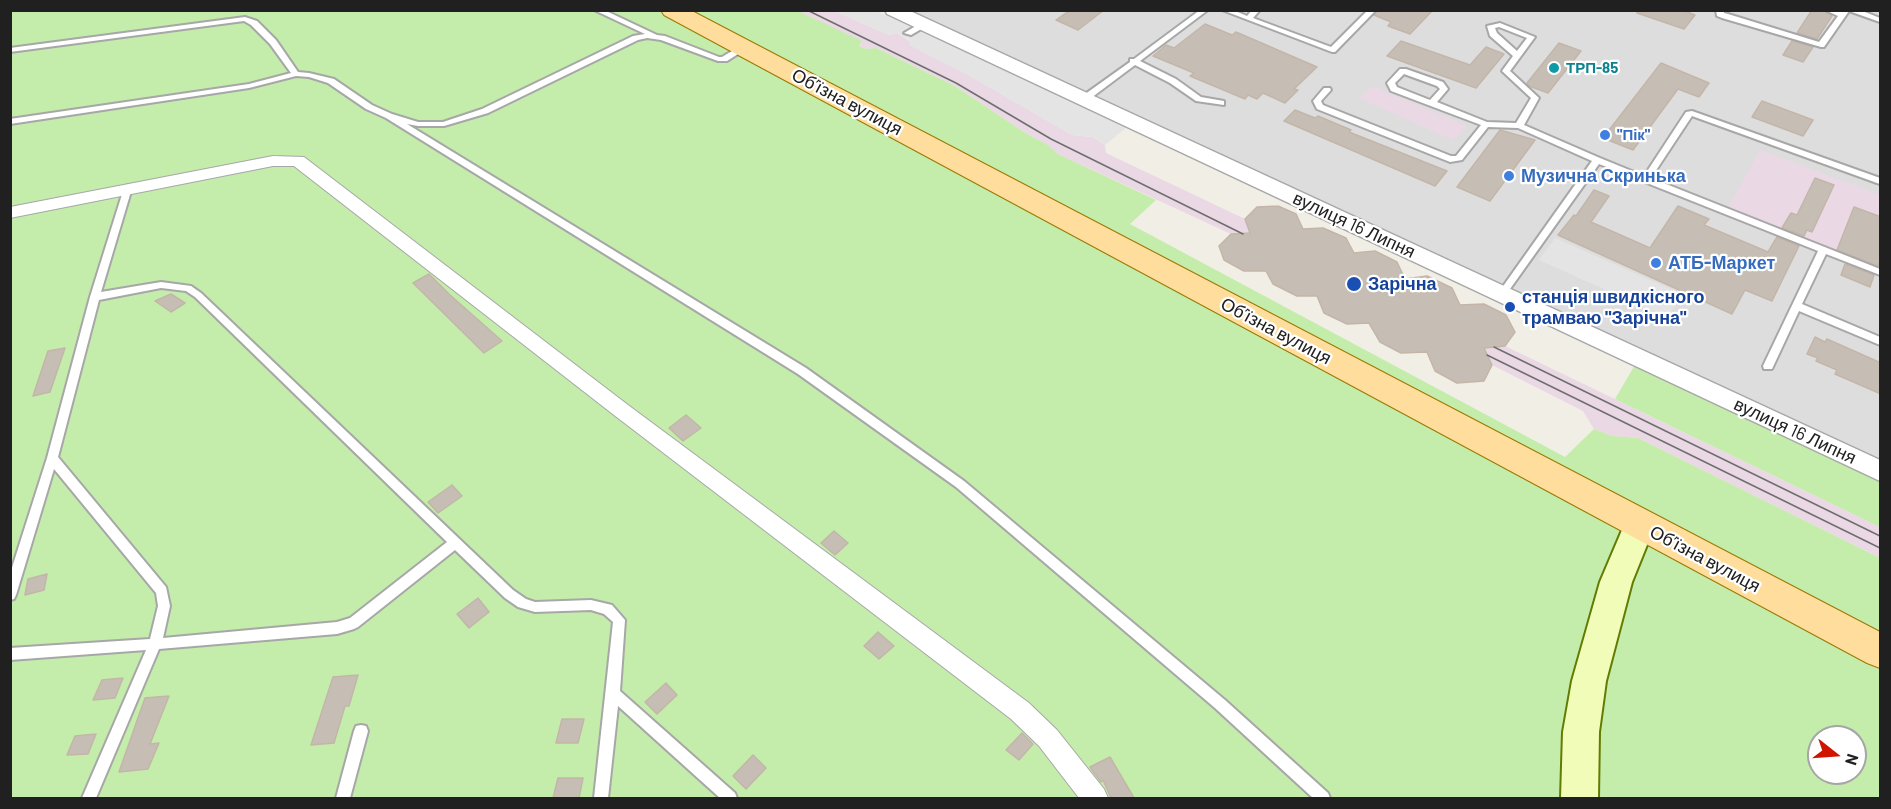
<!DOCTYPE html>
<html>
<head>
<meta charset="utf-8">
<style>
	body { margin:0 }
	#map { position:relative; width:1891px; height:809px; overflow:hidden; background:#f1eee6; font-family:Barlow,sans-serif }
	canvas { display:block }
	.frame { position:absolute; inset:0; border:12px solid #202020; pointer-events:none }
	.north { position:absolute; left:1807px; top:725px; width:60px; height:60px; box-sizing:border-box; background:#fff; border:2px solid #a6a6a6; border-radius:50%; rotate:107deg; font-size:16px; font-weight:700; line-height:24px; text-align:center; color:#202020 }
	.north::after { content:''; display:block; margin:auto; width:21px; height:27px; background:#cf1500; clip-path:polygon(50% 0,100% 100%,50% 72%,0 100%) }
</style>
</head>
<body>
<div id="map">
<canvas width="1891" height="809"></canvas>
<div class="frame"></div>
<div class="north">N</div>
</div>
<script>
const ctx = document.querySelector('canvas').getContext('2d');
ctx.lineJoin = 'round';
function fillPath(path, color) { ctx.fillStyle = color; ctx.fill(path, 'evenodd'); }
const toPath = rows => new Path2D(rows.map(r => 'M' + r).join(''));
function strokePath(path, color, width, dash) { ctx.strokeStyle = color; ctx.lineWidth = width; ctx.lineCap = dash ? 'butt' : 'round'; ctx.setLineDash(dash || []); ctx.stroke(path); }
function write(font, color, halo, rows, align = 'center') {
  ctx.font = font + ' Barlow,sans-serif'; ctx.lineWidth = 4.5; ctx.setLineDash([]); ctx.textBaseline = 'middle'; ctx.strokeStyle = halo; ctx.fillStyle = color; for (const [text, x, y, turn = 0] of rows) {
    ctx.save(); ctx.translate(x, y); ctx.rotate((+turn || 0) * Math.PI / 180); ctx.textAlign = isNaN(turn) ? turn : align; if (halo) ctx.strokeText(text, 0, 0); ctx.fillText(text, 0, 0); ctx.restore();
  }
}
fillPath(toPath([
	[893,11,1880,11,1880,471,1502,294]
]), '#dedddd');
fillPath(toPath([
	[798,11,835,11,889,35,896,33,1072,135,1093,137,1105,145,1106,153,1245,219,1250,233,1231,234,1058,154,1048,145,1027,134,955,86,876,48,866,49,859,46,862,42],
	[1373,86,1467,126,1453,140,1359,98],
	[1760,150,1880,195,1880,269,1728,208],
	[1505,346,1880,527,1880,558,1638,438,1612,436,1594,429,1583,411,1492,365,1483,348]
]), '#ead8e5');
fillPath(toPath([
	[10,11,798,11,862,41,859,46,866,49,876,48,955,86,1027,134,1048,145,1058,154,1156,200,1130,224,1565,457,1594,429,1612,436,1638,438,1880,558,1880,798,11,798],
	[1819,737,1855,737,1855,773,1819,773],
	[1639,358,1880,471,1880,527,1615,399]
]), '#c4ecab');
fillPath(toPath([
	[835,11,876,11,1127,127,1105,145,1093,137,1072,135,975,79,909,45,910,40,896,33,889,35],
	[1555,238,1682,294,1668,318,1539,260]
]), '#e4e4e4');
const building = toPath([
	[1070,10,1104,10,1078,30,1056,20,1070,10],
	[1378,10,1433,10,1410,34,1388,26,1391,22,1374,15,1378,10],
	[1638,10,1682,10,1695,15,1684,29,1637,13,1638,10],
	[1812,10,1823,10,1832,16,1817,39,1797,33,1812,10],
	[1205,24,1232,35,1236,32,1317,67,1294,89,1298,90,1285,103,1263,93,1257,99,1248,95,1245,99,1190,76,1194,73,1153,56,1166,45,1174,48,1205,24],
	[1401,41,1470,65,1486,47,1504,54,1476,88,1387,56,1401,41],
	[1792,41,1813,47,1803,62,1783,55,1792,41],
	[1559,43,1581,51,1548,93,1529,86,1527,83,1559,43],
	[1661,63,1709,83,1699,97,1678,89,1633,150,1603,138,1661,63],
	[1762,101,1813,120,1803,136,1752,117,1762,101],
	[1295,110,1315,118,1318,116,1351,130,1349,132,1447,171,1435,186,1284,121,1295,110],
	[1500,130,1535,140,1490,201,1457,187,1500,130],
	[1815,178,1834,185,1812,232,1807,230,1804,236,1782,228,1791,213,1797,215,1815,178],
	[1594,190,1609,196,1591,222,1650,248,1678,206,1709,219,1704,225,1768,252,1777,237,1799,246,1772,301,1745,290,1732,314,1558,235,1574,215,1576,216,1594,190],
	[1278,206,1296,214,1303,229,1323,228,1346,238,1354,253,1375,251,1397,262,1405,279,1427,276,1452,288,1460,305,1484,304,1506,315,1515,332,1505,346,1484,348,1492,365,1484,381,1457,383,1435,371,1427,352,1401,353,1380,342,1369,323,1347,324,1324,313,1317,296,1297,296,1273,284,1266,271,1244,271,1224,260,1219,246,1231,234,1250,233,1245,219,1257,207,1278,206],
	[1854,207,1881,217,1881,259,1878,266,1837,250,1854,207],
	[1845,264,1874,275,1870,287,1841,275,1845,264],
	[429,274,450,295,502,341,484,353,413,283,429,274],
	[171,294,185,303,171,312,155,301,171,294],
	[1815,337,1825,342,1827,339,1881,363,1881,394,1835,374,1837,370,1816,361,1818,358,1807,354,1815,337],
	[65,348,50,392,33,396,48,351,65,348],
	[686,415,701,428,683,441,669,428,686,415],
	[452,485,462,496,438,513,428,502,452,485],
	[834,531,848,543,835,555,821,543,834,531],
	[47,574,44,590,25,595,28,579,47,574],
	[478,598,489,612,469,628,457,614,478,598],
	[878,632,894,646,879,659,864,646,878,632],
	[358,675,349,706,345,706,334,743,311,745,333,677,358,675],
	[123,678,115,698,93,700,102,680,123,678],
	[666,683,677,695,657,714,645,702,666,683],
	[169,696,150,744,159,743,148,769,119,772,145,698,169,696],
	[562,719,584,719,578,743,556,743,562,719],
	[1022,733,1033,744,1019,760,1006,750,1022,733],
	[96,734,88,754,67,755,75,736,96,734],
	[753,755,766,768,746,789,733,776,753,755],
	[1110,757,1134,798,1111,798,1103,780,1101,782,1092,770,1090,767,1110,757],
	[558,778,583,778,579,798,553,798,558,778]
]);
fillPath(building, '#c6beb5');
strokePath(building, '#c3b6a8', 1.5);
const service = toPath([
	[594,10,604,10,657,35,665,36,719,57,722,57,742,45,749,47,727,61,718,61,661,40,647,38,638,40,488,113,444,126,418,126,407,124,806,368,964,481,1225,700,1328,793,1330,798,1313,798,1215,708,956,487,798,374,386,118,366,109,328,83,309,77,296,76,249,88,10,124,10,119,249,84,291,73,270,44,251,25,244,21,10,52,10,48,245,17,257,21,276,40,298,72,309,73,334,79,372,105,392,114,418,122,443,122,482,109,633,36,645,34,594,10],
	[1200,10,1208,10,1140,61,1176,79,1201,97,1224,101,1224,105,1196,101,1170,83,1135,65,1087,101,1081,101,1081,97,1130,62,1130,59,1134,59,1200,10],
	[1222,10,1233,10,1247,16,1252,10,1260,10,1253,18,1331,47,1368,10,1376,10,1335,52,1332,52,1222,10],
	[1716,10,1724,10,1724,13,1728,14,1819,42,1838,16,1825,10,1841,12,1842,10,1860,10,1880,18,1880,22,1849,11,1824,47,1821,47,1722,18,1717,16,1716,10],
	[921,23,928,25,911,35,904,33,921,23],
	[1500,23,1535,37,1510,71,1539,98,1524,125,1600,158,1644,176,1686,112,1692,111,1880,178,1880,184,1877,183,1692,116,1651,178,1880,269,1880,275,1826,254,1802,304,1880,337,1880,345,1799,311,1772,369,1764,369,1763,366,1818,251,1599,164,1505,296,1499,296,1497,294,1499,292,1592,161,1518,128,1488,127,1462,160,1450,162,1317,109,1313,101,1324,88,1330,88,1331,90,1321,101,1323,105,1451,156,1456,156,1481,125,1391,91,1387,83,1400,69,1406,69,1443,82,1448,89,1437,102,1487,122,1516,123,1531,98,1502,71,1513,56,1490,36,1487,26,1500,23],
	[1499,27,1527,38,1517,51,1497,33,1495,28,1499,27],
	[1404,74,1437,86,1440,89,1430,100,1397,87,1395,83,1404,74],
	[128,185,132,188,101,292,161,282,191,286,201,293,513,590,526,599,535,602,591,600,612,605,625,620,620,691,735,793,737,798,720,798,618,706,608,798,594,798,613,622,604,614,591,610,535,612,518,607,505,598,455,550,358,627,354,629,337,634,159,649,96,798,82,798,146,650,10,660,10,648,150,639,158,606,156,593,54,469,16,595,14,599,10,600,10,574,47,458,90,297,124,188,128,185],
	[161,288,186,291,195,297,447,542,350,618,337,622,163,638,170,606,166,587,58,457,99,300,161,288],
	[361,725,366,726,368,731,350,798,336,798,354,731,356,726,361,725]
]);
const minor = toPath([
	[273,156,304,157,628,405,1029,703,1057,730,1104,789,1108,798,1079,798,1039,746,1011,719,614,415,294,166,273,166,10,218,10,207,273,156]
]);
const tertiary = toPath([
	[885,10,908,10,1880,460,1880,481,887,14,885,10]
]);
const secondary = toPath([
	[1639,512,1650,516,1655,525,1632,582,1606,681,1599,732,1598,798,1561,798,1563,732,1572,681,1600,582,1628,516,1639,512]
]);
const primary = toPath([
	[661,10,690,10,1880,632,1880,668,1867,663,664,15,661,10]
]);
strokePath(service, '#a7a7a7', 4);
strokePath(minor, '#a7a7a7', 2);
strokePath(tertiary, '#a7a7a7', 3);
strokePath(secondary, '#627c01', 4);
strokePath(primary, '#9b7800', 2);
fillPath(service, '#fff');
fillPath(minor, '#fff');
fillPath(tertiary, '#fff');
fillPath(secondary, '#f1fcb9');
fillPath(primary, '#ffde9d');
strokePath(toPath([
	[807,10,956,83,1051,139,1243,234],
	[1494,347,1880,536],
	[1487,355,1880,548]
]), '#6e6e6e', 1.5);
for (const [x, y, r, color] of [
	[1554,68,6,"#0f9aa8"],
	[1605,135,6,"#3f7fe0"],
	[1509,176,6,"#3f7fe0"],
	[1656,263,6,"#3f7fe0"],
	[1354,284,8,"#1a4fb4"],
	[1510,307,6,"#1a4fb4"]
]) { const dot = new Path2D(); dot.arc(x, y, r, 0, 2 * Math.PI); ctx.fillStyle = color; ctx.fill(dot); strokePath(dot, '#fff', 2); }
write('bold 15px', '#0d838f', '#fff', [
	["ТРП-85",1566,68]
], 'left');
write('bold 15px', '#366cbe', '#fff', [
	["\"Пік\"",1617,135]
], 'left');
write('18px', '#202020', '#fff', [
	["Обʼїзна вулиця",847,102,28],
	["вулиця 16 Липня",1354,225,25],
	["Обʼїзна вулиця",1276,331,28],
	["вулиця 16 Липня",1795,431,25],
	["Обʼїзна вулиця",1705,559,28]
]);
write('bold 18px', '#366cbe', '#fff', [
	["Музична Скринька",1521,176],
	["АТБ-Маркет",1668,263]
], 'left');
write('bold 18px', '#164399', '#fff', [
	["Зарічна",1368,284],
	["станція швидкісного",1522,297],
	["трамваю \"Зарічна\"",1522,318]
], 'left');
</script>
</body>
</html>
